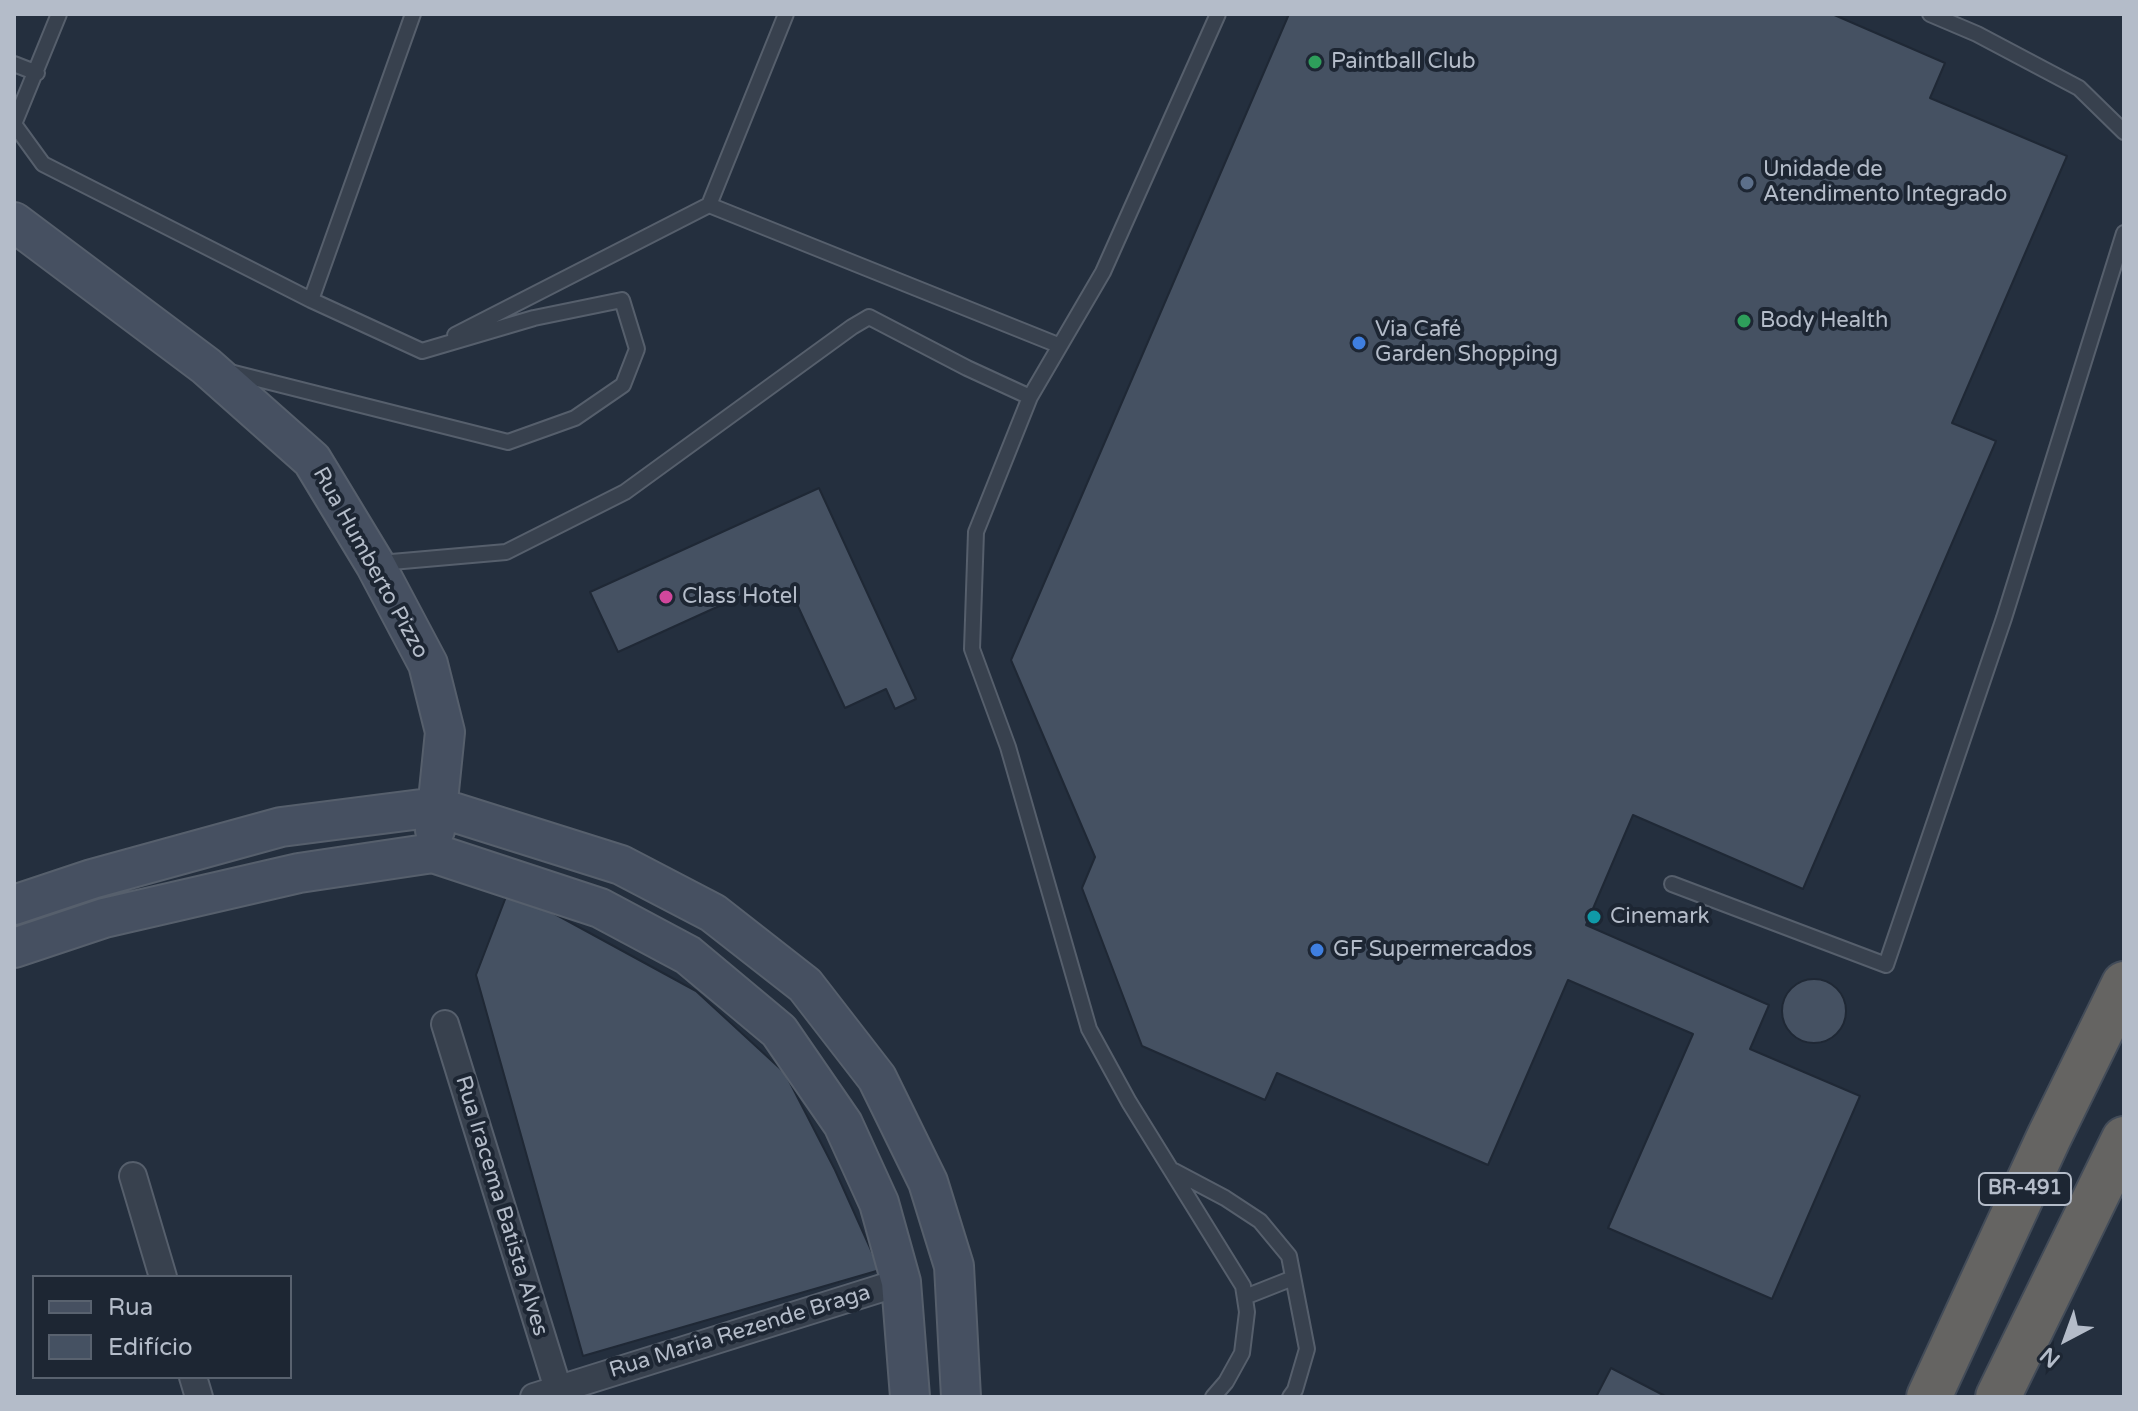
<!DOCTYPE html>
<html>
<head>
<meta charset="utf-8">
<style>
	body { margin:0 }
	#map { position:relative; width:2138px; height:1411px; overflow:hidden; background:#242f3e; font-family:"Varela Round",sans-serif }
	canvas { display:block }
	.frame { position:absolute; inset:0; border:16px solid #b4bcc9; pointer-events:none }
	.legend { position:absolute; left:32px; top:1275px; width:260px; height:104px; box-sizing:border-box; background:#1d2633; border:2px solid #59626f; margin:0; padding:10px 14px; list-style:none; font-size:24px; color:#b4bcc9 }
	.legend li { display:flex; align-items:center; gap:16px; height:40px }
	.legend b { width:40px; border:2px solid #59626f }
	.north { position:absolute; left:2026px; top:1299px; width:80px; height:80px; -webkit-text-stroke:6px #1d2633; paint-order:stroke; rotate:221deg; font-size:22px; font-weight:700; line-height:32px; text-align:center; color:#b4bcc9 }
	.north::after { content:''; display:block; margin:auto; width:28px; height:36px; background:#b4bcc9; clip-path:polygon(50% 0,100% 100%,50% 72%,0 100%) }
</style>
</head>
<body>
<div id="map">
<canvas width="2138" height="1411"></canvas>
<div class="frame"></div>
<ul class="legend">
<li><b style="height:10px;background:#465061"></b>Rua</li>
<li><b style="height:22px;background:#455162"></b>Edifício</li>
</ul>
<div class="north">N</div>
</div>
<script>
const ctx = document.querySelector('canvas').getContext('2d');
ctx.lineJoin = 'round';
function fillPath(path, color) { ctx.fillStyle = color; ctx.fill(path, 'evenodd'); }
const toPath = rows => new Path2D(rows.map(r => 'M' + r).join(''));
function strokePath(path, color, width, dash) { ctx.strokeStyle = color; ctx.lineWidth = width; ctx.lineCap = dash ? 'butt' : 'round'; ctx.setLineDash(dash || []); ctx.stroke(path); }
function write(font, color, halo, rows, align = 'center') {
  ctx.font = font + ' "Varela Round",sans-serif'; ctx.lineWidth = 8; ctx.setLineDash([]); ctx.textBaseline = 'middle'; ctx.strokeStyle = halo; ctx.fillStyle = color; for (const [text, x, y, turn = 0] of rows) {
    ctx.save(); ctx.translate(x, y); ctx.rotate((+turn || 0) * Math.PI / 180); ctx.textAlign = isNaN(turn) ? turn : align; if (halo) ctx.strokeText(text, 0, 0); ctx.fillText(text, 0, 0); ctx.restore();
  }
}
const building = toPath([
	[1289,14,1832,14,1945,63,1930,98,2067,156,1952,423,1996,441,1803,889,1633,815,1586,925,1769,1005,1750,1049,1860,1096,1772,1299,1608,1228,1693,1034,1568,980,1488,1165,1277,1073,1265,1100,1142,1046,1082,888,1095,857,1011,660,1289,14],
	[819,488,916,699,895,709,886,689,845,708,796,602,761,587,618,652,590,592,819,488],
	[509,889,696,991,785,1073,835,1170,880,1270,583,1356,476,975,509,889],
	'1782 1011a32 32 0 1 1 64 0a32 32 0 1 1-64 0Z',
	[1611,1368,1667,1397,1596,1397,1611,1368]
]);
fillPath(building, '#455162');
strokePath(building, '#1f2835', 2);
const service = toPath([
	[1930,14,1977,34,2079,88,2124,132],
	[14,64,37,73],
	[14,124,43,164,311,300,422,351,534,318,622,300,637,349,623,385,575,418,508,442,230,372],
	[14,124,59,14],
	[709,205,1058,345],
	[311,300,413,14],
	[455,335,709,205,786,14],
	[380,563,506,552,625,492,852,327,869,317,967,368,1030,397],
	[1672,884,1886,965,2004,618,2124,233],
	[1174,1171,1225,1198,1260,1221,1289,1256,1307,1349,1295,1390,1290,1397],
	[1245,1297,1293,1278],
	[1213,1397,1226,1382,1242,1353,1247,1312,1243,1286,1129,1102,1089,1029,1008,747,972,649,976,532,1030,397,1103,272,1218,14]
]);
const minor = toPath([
	[445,1024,558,1389],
	[133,1176,163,1277],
	[193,1377,199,1397],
	[534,1397,901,1282]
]);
const secondary = toPath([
	[14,222,206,366,312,460,375,564,428,664,445,732,435,830],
	[14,905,92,879,281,827,437,807,621,865,713,913,805,985,877,1078,928,1182,954,1266,961,1397],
	[14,948,104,918,299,873,433,853,600,908,688,955,779,1031,843,1124,879,1203,901,1282,910,1397]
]);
const trunk = toPath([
	[1929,1397,2049,1137,2124,984],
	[1998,1397,2124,1139]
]);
strokePath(service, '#565f6c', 18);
strokePath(minor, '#565f6c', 30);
strokePath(secondary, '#565f6c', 42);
strokePath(trunk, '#434c59', 48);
strokePath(service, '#38414e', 14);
strokePath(minor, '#38414e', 26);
strokePath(secondary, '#465061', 38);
strokePath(trunk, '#656462', 44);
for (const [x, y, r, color] of [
	[1315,62,8,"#2e9e5b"],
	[1747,183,8,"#5c6f8a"],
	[1744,321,8,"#2e9e5b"],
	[1359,343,8,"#3f7fe0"],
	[666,597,8,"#d1479c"],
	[1594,917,8,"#0f9aa8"],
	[1317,950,8,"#3f7fe0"]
]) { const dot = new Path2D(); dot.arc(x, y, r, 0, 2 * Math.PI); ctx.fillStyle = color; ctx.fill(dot); strokePath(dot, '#1d2633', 3); }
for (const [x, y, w] of [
	[2025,1189,92]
]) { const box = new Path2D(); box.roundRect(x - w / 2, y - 16, w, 32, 6); ctx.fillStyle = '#1d2633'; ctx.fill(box); strokePath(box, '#b4bcc9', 2); }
write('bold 20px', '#b4bcc9', null, [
	["BR-491",2025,1189]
]);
write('22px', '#b4bcc9', '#1d2633', [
	["Paintball Club",1331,62],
	["Unidade de",1763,170],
	["Atendimento Integrado",1763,195],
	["Body Health",1760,321],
	["Via Café",1375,330],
	["Garden Shopping",1375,355],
	["Class Hotel",682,597],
	["Cinemark",1610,917],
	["GF Supermercados",1333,950]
], 'left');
write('22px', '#b4bcc9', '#1d2633', [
	["Rua Humberto Pizzo",370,563,61],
	["Rua Iracema Batista Alves",501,1206,73],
	["Rua Maria Rezende Braga",740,1332,-17]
]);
</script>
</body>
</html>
